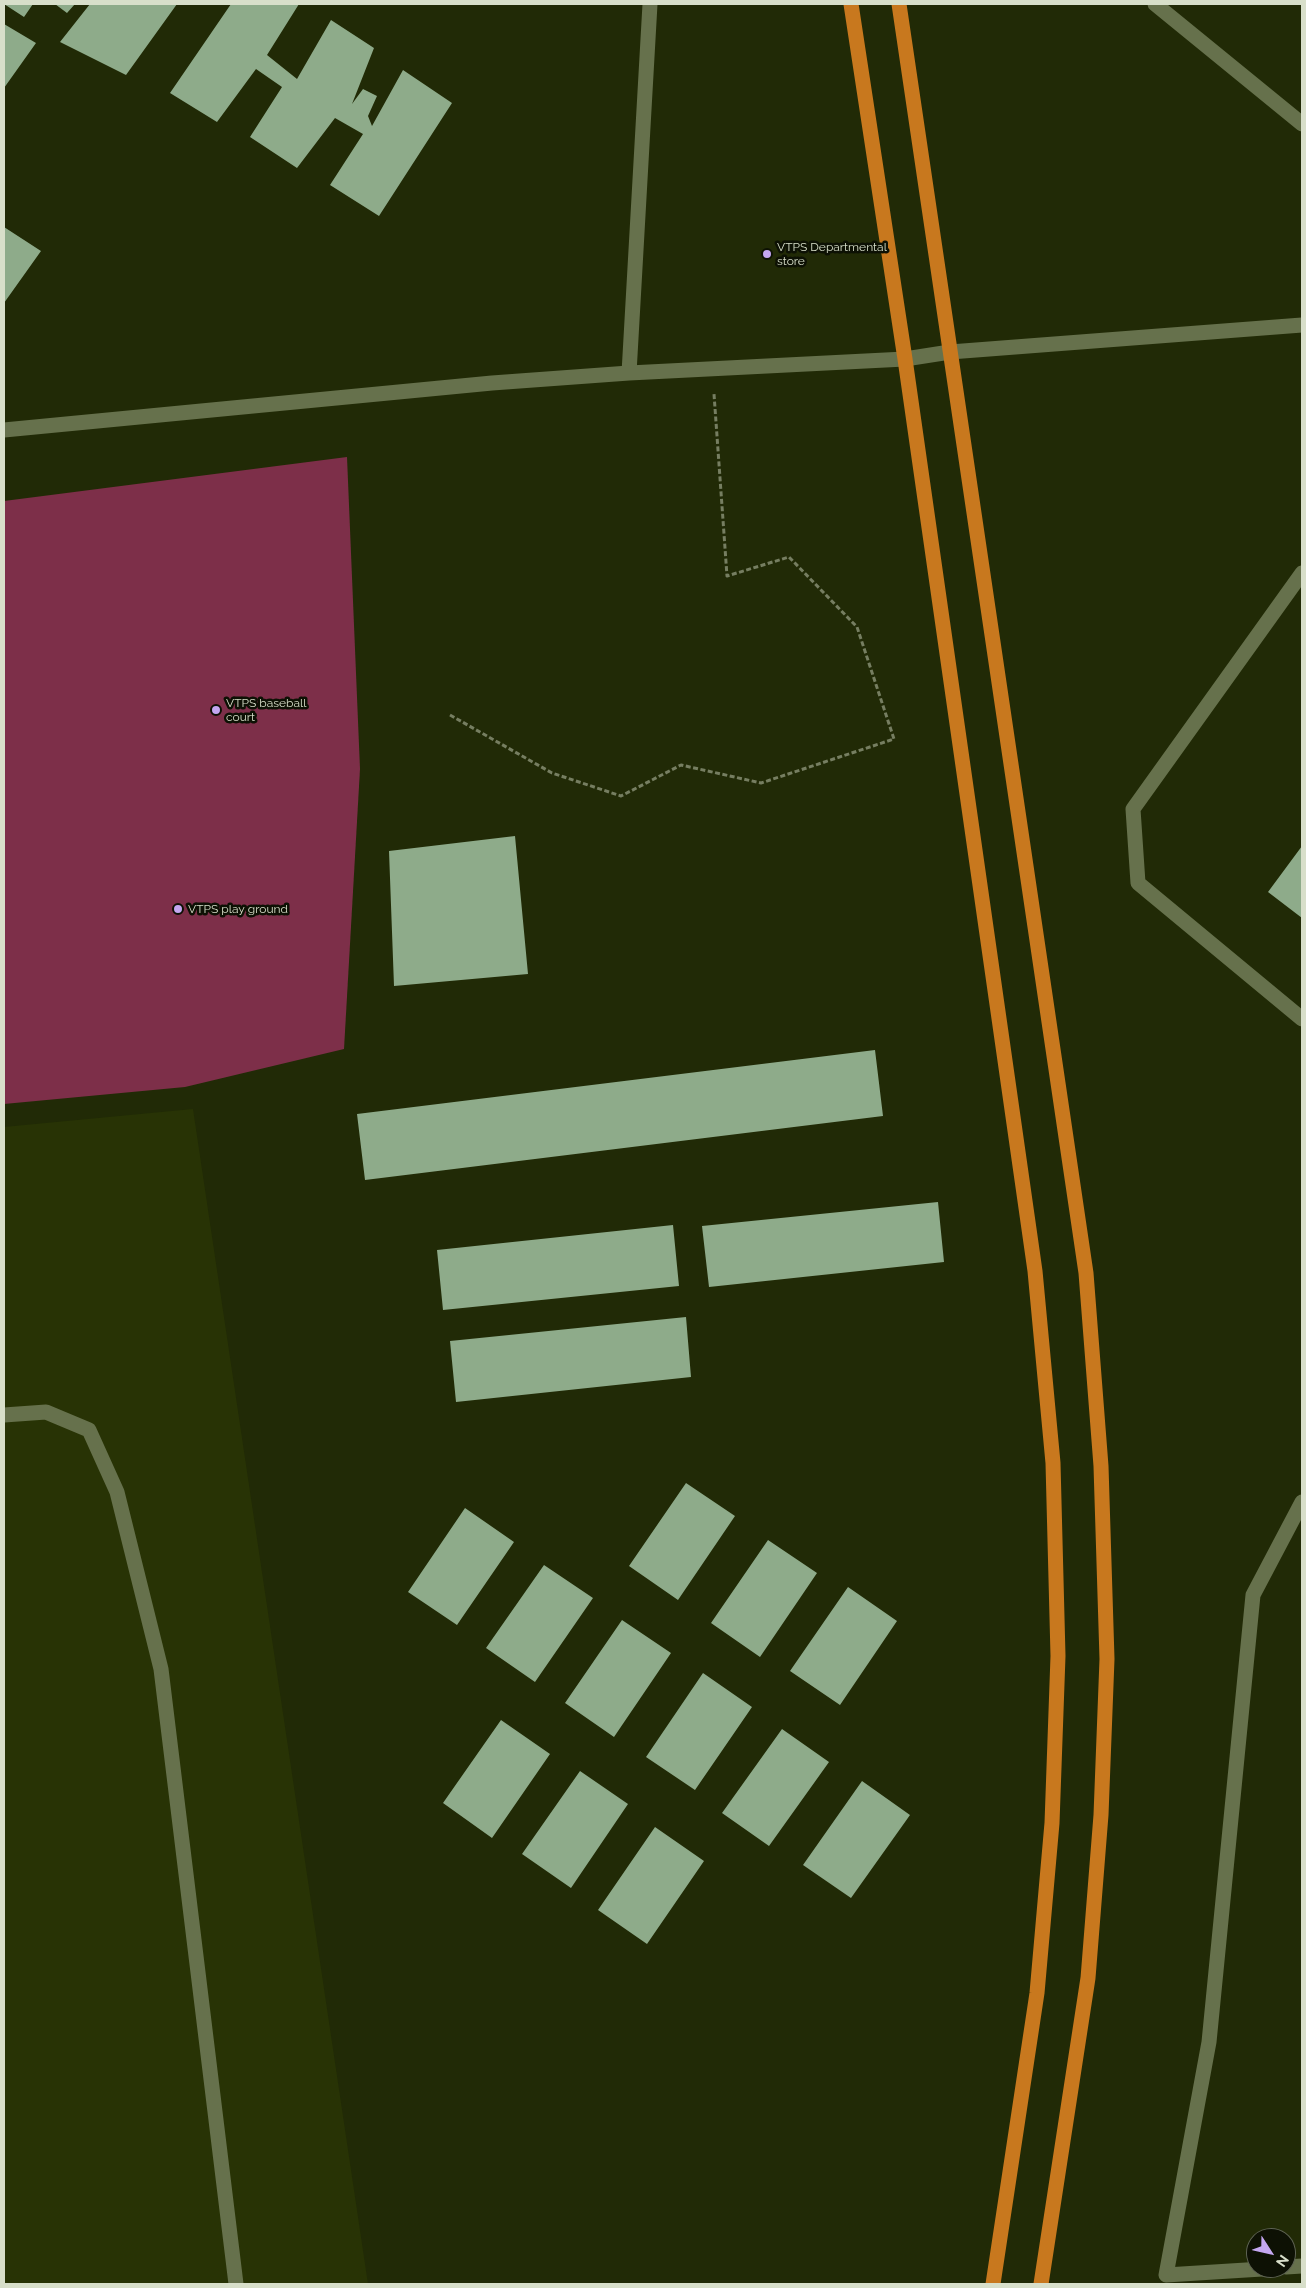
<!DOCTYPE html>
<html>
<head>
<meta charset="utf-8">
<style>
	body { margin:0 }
	#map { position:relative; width:1306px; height:2288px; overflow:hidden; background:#212a06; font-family:Raleway,sans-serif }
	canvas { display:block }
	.frame { position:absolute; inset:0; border:5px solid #d8dfca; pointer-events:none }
	.north { position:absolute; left:1246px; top:2228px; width:50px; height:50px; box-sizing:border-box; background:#0d1104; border:1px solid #5e6353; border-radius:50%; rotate:125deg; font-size:14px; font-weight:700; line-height:20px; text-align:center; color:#d8dfca }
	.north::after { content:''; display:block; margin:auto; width:18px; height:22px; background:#c4a7f1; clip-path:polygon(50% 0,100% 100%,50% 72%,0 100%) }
</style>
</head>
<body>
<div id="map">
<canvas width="1306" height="2288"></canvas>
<div class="frame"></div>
<div class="north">N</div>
</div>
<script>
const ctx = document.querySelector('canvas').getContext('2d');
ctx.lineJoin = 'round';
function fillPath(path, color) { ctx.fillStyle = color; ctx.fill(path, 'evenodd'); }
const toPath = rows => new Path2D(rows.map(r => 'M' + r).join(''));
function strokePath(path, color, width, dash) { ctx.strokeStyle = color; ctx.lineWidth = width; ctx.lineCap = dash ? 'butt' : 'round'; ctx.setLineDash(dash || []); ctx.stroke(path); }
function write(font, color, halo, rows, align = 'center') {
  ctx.font = font + ' Raleway,sans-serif'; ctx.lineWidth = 5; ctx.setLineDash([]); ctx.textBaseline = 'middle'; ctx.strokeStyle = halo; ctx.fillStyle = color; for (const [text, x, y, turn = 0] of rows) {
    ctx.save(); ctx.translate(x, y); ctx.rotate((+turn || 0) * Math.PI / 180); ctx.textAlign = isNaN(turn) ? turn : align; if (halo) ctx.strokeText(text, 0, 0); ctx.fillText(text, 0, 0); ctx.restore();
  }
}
fillPath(toPath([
	[193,1109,368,2284,4,2284,4,1127]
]), '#283305');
fillPath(toPath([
	[347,457,360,769,344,1049,185,1087,4,1104,4,501]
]), '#7d2f49');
fillPath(toPath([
	[4,4,33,4,24,17],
	[55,4,75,4,67,13],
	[90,4,177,4,126,75,60,42],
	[231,4,299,4,267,55,297,79,331,20,374,48,352,104,363,89,377,96,368,116,372,126,403,70,452,103,379,216,330,185,363,134,335,118,297,168,250,137,282,87,256,69,217,122,170,93],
	[4,24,36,43,4,88],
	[4,227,41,251,4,303],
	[515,836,528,974,394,986,389,851],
	[1302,846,1302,918,1268,892],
	[875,1050,883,1116,365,1180,357,1114],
	[938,1202,944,1262,709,1287,702,1226],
	[673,1225,679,1286,443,1310,437,1250],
	[686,1317,691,1377,456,1402,450,1341],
	[686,1483,735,1516,678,1600,629,1566],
	[465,1508,514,1542,457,1625,408,1592],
	[768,1540,817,1573,760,1657,711,1623],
	[544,1565,593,1598,535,1682,486,1648],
	[848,1587,897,1621,840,1705,790,1671],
	[622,1620,671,1653,614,1737,565,1703],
	[703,1673,752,1707,695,1790,646,1757],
	[501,1720,550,1754,492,1838,443,1803],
	[782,1729,829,1762,769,1846,722,1813],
	[580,1771,628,1804,571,1888,522,1854],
	[862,1781,910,1815,851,1898,803,1865],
	[655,1827,704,1861,647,1944,598,1910]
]), '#8eab8a');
strokePath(toPath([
	[450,715,552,773,621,796,681,765,761,783,894,739,857,627,789,557,727,576,714,394]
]), '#767e61', 3, [5, 2.5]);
strokePath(toPath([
	[1155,4,1302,124],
	[629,373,650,4],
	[4,430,492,383,629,373,905,359,950,352,1302,325],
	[1302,573,1133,809,1138,883,1302,1019],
	[4,1415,46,1412,89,1430,117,1492,161,1669,236,2284],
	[1286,2267,1302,2266],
	[1278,2268,1166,2275,1209,2042,1253,1595,1302,1502]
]), '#66714c', 15);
strokePath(toPath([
	[851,4,905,359,1035,1271,1053,1463,1058,1656,1052,1823,1037,1993,993,2284],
	[899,4,1086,1273,1101,1466,1107,1659,1101,1815,1088,1978,1041,2284]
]), '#c8781e', 15);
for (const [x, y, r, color] of [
	[767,254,5,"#c4a7f1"],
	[216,710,5,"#c4a7f1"],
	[178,909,5,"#c4a7f1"]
]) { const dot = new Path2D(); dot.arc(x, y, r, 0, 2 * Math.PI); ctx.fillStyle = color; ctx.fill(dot); strokePath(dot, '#0d1104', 2); }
write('12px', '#d8dfca', '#0d1104', [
	["VTPS Departmental",777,247],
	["store",777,261],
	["VTPS baseball",226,703],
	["court",226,717],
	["VTPS play ground",188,909]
], 'left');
</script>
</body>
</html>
